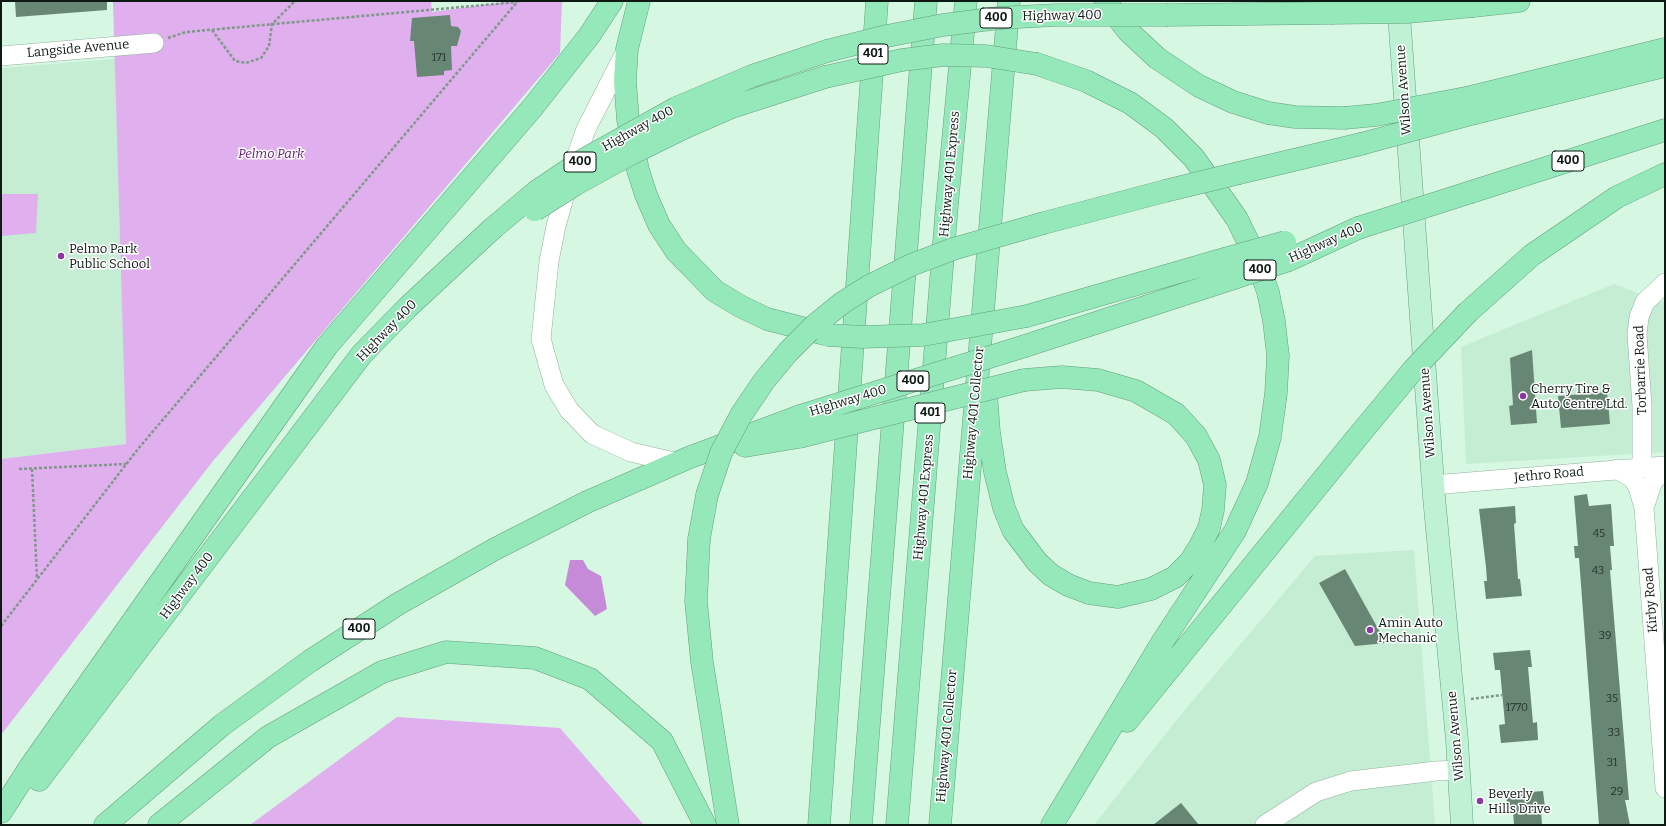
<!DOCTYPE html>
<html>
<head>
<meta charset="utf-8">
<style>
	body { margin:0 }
	#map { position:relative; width:1666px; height:826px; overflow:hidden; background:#d6f7e2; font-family:Bitter,serif }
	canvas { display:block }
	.frame { position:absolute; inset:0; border:2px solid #0d1913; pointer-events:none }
</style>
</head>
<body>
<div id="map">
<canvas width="1666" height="826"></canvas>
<div class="frame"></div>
</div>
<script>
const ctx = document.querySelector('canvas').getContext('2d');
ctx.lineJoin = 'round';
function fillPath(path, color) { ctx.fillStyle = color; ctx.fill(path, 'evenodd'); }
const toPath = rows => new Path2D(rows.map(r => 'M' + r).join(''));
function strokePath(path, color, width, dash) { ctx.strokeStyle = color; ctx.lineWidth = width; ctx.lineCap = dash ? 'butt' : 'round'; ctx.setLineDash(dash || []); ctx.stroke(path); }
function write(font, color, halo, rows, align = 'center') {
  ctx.font = font + ' Bitter,serif'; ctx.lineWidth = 3; ctx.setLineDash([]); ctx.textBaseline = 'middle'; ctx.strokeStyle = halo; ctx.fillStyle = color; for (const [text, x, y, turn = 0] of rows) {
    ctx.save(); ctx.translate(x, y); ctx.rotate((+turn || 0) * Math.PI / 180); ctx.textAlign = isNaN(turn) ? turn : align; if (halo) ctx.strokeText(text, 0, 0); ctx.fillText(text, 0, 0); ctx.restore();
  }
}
fillPath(toPath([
	[115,59,126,444,1,459,1,68],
	[1614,284,1659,302,1665,300,1665,452,1466,464,1461,347],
	[1414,550,1435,825,1094,825,1179,717,1315,556]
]), '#c4edd4');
fillPath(toPath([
	[113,1,431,1,432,12,513,1,562,1,560,53,213,461,1,735,1,459,126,444],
	[1,194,38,194,36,233,1,236],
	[397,717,560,728,644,825,250,825]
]), '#dfafee');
fillPath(toPath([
	[570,560,583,560,588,569,601,576,607,609,595,616,565,585]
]), '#c68bd8');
fillPath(toPath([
	[15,1,107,1,107,10,16,17],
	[450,15,451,26,458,27,461,31,457,46,451,46,452,70,444,71,444,75,417,77,414,41,410,41,412,18],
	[1532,350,1537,423,1511,425,1509,406,1513,405,1510,358],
	[1607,392,1610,424,1561,428,1558,396],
	[1587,494,1589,506,1611,504,1614,546,1610,546,1612,570,1610,570,1629,800,1625,800,1630,825,1599,825,1579,558,1575,558,1574,546,1578,546,1574,496],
	[1515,506,1516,523,1514,524,1518,579,1520,579,1522,596,1486,599,1484,581,1487,581,1486,567,1479,509],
	[1345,569,1386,643,1355,646,1319,583],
	[1530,650,1532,667,1528,667,1533,723,1537,722,1538,740,1501,743,1499,725,1505,724,1500,670,1495,670,1493,653],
	[1543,791,1545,808,1541,809,1542,825,1514,825,1513,811,1508,812,1506,794],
	[1181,803,1199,825,1153,825]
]), '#688674');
const minor = toPath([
	[626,51,586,129,571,172,556,226,549,261,541,339,554,385,569,410,592,434,631,452,678,463],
	[1,56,154,43],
	[1642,467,1642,406,1637,334,1639,317,1645,302,1665,283],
	[1617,469,1632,478,1638,487,1644,508,1665,788],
	[1433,485,1665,466],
	[1644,508,1653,481,1665,470],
	[1265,825,1316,792,1351,781,1436,771,1459,770]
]);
const major = toPath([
	[1398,1,1434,497,1457,740,1462,825]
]);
const highway = toPath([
	[639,1,627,49,625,81,628,120,638,170,646,195,659,225,676,251,715,291,740,306,767,319,825,334],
	[1105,1,1128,31,1157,58,1199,86,1233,102,1268,113,1295,117,1344,118],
	[1473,6,1519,1],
	[1168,15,1331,13],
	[1037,64,1086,81,1130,103,1164,128,1194,158,1237,219,1256,258,1268,292,1274,321,1278,356,1276,393,1270,437,1257,483,1235,531,1163,641,1052,825],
	[1471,97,1665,49],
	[676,108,752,76,827,51],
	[1475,113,1665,66],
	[686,127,732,107,825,77],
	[1239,173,1361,144],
	[1471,192,1665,130],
	[1044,223,1165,191],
	[1289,260,1358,228],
	[1468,312,1532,255,1617,197,1665,174],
	[1027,316,1224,259],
	[1025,346,1231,279],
	[986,392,989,432,995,472,1004,508,1013,530,1037,562,1051,575,1068,585,1089,593,1118,597,1151,589,1175,577,1190,562,1200,546,1209,528,1213,510,1215,485,1209,460,1196,436,1176,414,1136,391,1098,380,1062,377,1024,380],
	[745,446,799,437],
	[699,539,696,601,702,662,728,825],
	[1127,721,1355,440],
	[39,780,362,354,408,307,492,229],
	[1,812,30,767,327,346,533,107,589,36,612,1],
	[105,825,222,725,310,661,398,604,495,549,587,502,688,458,800,416],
	[159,825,268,737,382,672,446,652,535,658,590,679,662,741,705,825],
	[819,825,877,1],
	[861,825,926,1],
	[897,825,947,205,966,1],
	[940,825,1009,1]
]);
strokePath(minor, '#92b29f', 20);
strokePath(major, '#65a07f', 23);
strokePath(highway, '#65a07f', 23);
strokePath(toPath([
	[212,30,235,61,246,63,261,58,269,46,272,24,295,1],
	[168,38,186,32,517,2],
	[19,469,126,464],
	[32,469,37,579],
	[1,626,138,449,518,1],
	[1471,699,1502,695]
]), '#809889', 2.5, [3, 2]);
strokePath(minor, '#fff', 19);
strokePath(major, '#bff1d5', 22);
strokePath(highway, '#94e8b9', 22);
const highwayBridge = toPath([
	[1331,13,1408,12,1473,6],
	[827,51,887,36,943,25,999,18,1056,15,1168,15],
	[825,77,902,60,943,55,986,56,1037,64],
	[1344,118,1376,115,1471,97],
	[1361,144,1475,113],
	[1165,191,1239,173],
	[535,210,576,184,629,155,686,127],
	[1358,228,1471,192],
	[492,229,537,191,583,160,676,108],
	[1224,259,1285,242],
	[1231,279,1289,260],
	[827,335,862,337,923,335,1027,316],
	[800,416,1025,346],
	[799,437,1024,380],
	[1355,440,1413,370,1468,312],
	[699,539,707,495,721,453,741,415,764,381,788,352,815,325,842,303,869,286,911,265,953,249,1044,223]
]);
strokePath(highwayBridge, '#65a07f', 23, []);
strokePath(highwayBridge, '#94e8b9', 22);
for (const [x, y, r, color] of [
	[61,256,4,"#8d37a5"],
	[1523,396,4,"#8d37a5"],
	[1370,630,4,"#8d37a5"],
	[1480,801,4,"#8d37a5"]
]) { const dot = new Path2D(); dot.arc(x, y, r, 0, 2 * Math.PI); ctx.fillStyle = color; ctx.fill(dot); strokePath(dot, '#fff', 1.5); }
write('11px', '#24342b', null, [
	["171",439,58],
	["45",1599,534],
	["43",1598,571],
	["39",1605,636],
	["35",1612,699],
	["1770",1517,708],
	["33",1614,733],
	["31",1612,763],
	["29",1617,792]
]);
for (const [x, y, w] of [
	[996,18,32],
	[873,54,30],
	[1568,161,32],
	[580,162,32],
	[1260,270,32],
	[913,381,32],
	[930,413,30],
	[359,629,32]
]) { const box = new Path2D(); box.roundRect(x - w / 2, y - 10, w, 20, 3); ctx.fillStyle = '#fff'; ctx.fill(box); strokePath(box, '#0d1913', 1); }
write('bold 12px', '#0d1913', null, [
	["400",996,18],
	["401",873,54],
	["400",1568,161],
	["400",580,162],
	["400",1260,270],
	["400",913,381],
	["401",930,413],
	["400",359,629]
]);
write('13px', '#0d1913', '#fff', [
	["Highway 400",1062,16,-1],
	["Langside Avenue",78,49,-5],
	["Wilson Avenue",1404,90,-94],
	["Highway 400",638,129,-29],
	["Highway 401 Express",950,174,-85],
	["Highway 400",1326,243,-24],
	["Highway 400",387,331,-46],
	["Torbarrie Road",1641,370,-92],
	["Highway 400",848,401,-17],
	["Highway 401 Collector",974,413,-85],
	["Wilson Avenue",1428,413,-94],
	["Jethro Road",1549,475,-5],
	["Highway 401 Express",924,497,-85],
	["Highway 400",187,586,-53],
	["Kirby Road",1651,600,-94],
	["Highway 401 Collector",947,736,-85],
	["Wilson Avenue",1456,736,-95]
]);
write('italic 13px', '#611874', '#fff', [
	["Pelmo Park",271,154]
]);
write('13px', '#0d1913', '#fff', [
	["Pelmo Park",69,249],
	["Public School",69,264],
	["Cherry Tire &",1531,389],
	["Auto Centre Ltd.",1531,404],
	["Amin Auto",1378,623],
	["Mechanic",1378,638],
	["Beverly",1488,794],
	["Hills Drive",1488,809]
], 'left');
</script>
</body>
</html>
